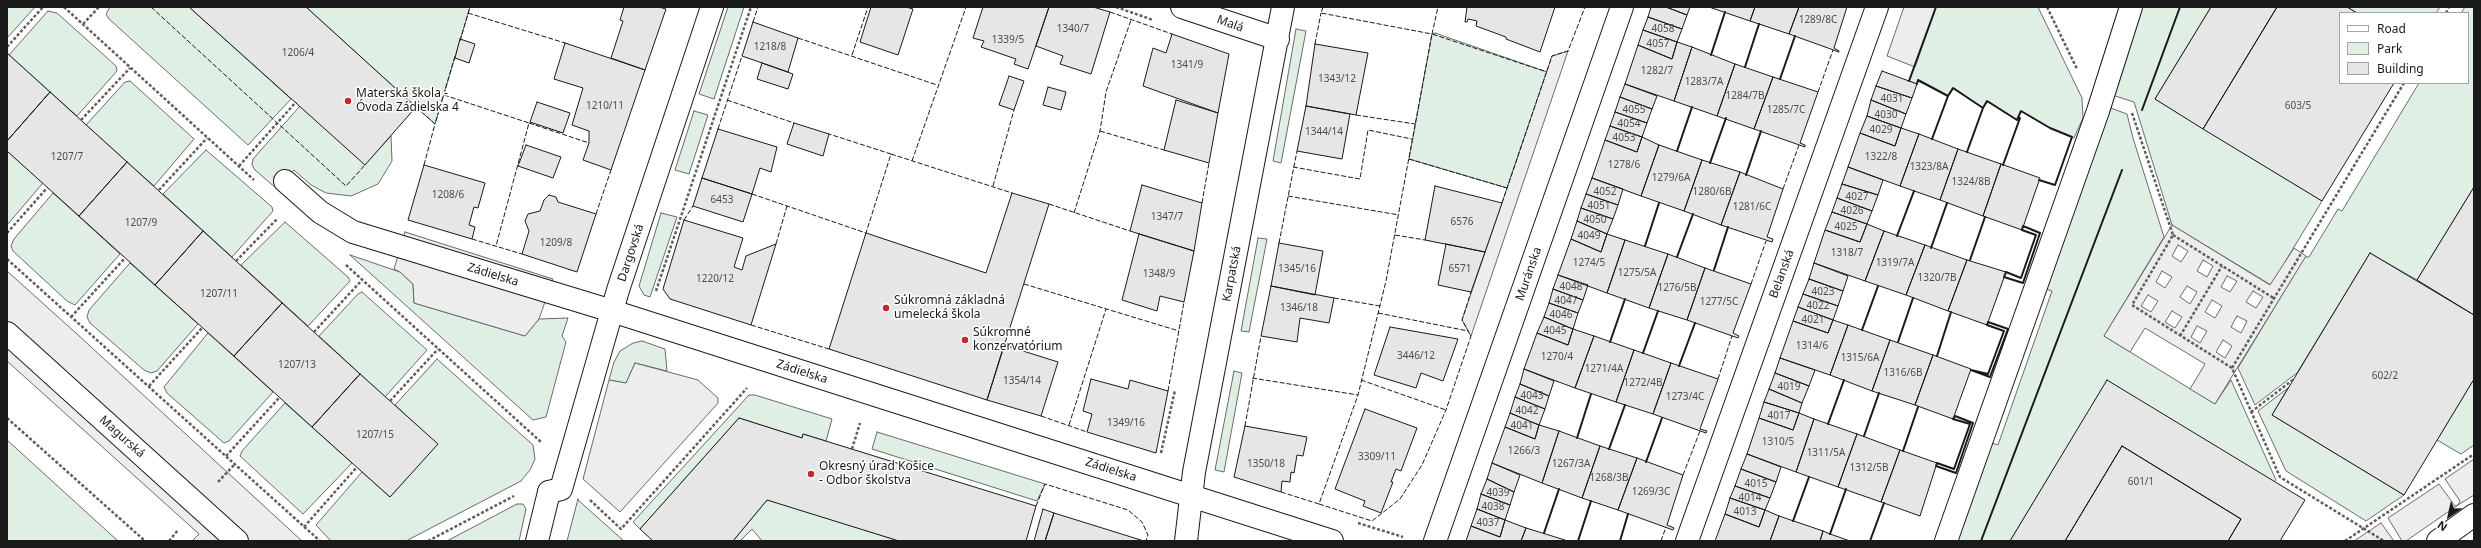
<!DOCTYPE html>
<html>
<head>
<meta charset="utf-8">
<style>
	body { margin:0 }
	#map { position:relative; width:2481px; height:548px; overflow:hidden; background:#fff; font-family:"Noto Sans",sans-serif }
	canvas { display:block }
	.frame { position:absolute; inset:0; border:8px solid #1a1a1a; pointer-events:none }
	.legend { position:absolute; left:2339px; top:12px; width:130px; height:72px; box-sizing:border-box; background:#fff; border:1px solid #a3a3a3; margin:0; padding:5px 7px; list-style:none; font-size:12px; color:#1a1a1a }
	.legend li { display:flex; align-items:center; gap:8px; height:20px }
	.legend b { width:20px; border:1px solid #a3a3a3 }
	.north { position:absolute; left:2429px; top:496px; width:40px; height:40px; -webkit-text-stroke:3px #fff; paint-order:stroke; rotate:214deg; font-size:11px; font-weight:700; line-height:16px; text-align:center; color:#1a1a1a }
	.north::after { content:''; display:block; margin:auto; width:14px; height:18px; background:#1a1a1a; clip-path:polygon(50% 0,100% 100%,50% 72%,0 100%) }
</style>
</head>
<body>
<div id="map">
<canvas width="2481" height="548"></canvas>
<div class="frame"></div>
<ul class="legend">
<li><b style="height:5px;background:#fff"></b>Road</li>
<li><b style="height:11px;background:#e0efe3"></b>Park</li>
<li><b style="height:11px;background:#e6e6e6"></b>Building</li>
</ul>
<div class="north">N</div>
</div>
<script>
const ctx = document.querySelector('canvas').getContext('2d');
ctx.lineJoin = 'round';
function fillPath(path, color) { ctx.fillStyle = color; ctx.fill(path, 'evenodd'); }
const toPath = rows => new Path2D(rows.map(r => 'M' + r).join(''));
function strokePath(path, color, width, dash) { ctx.strokeStyle = color; ctx.lineWidth = width; ctx.lineCap = dash ? 'butt' : 'round'; ctx.setLineDash(dash || []); ctx.stroke(path); }
function write(font, color, halo, rows, align = 'center') {
  ctx.font = font + ' "Noto Sans",sans-serif'; ctx.lineWidth = 3; ctx.setLineDash([]); ctx.textBaseline = 'middle'; ctx.strokeStyle = halo; ctx.fillStyle = color; for (const [text, x, y, turn = 0] of rows) {
    ctx.save(); ctx.translate(x, y); ctx.rotate((+turn || 0) * Math.PI / 180); ctx.textAlign = isNaN(turn) ? turn : align; if (halo) ctx.strokeText(text, 0, 0); ctx.fillText(text, 0, 0); ctx.restore();
  }
}
const green = toPath([
	[7,7,35,7,7,38,7,7],
	[110,7,189,7,291,99,248,145,109,19,106,14,110,7],
	[306,7,470,7,435,124,416,107,306,7],
	[728,7,744,7,714,99,699,94,728,7],
	[1936,7,2038,7,2082,98,2083,118,2074,138,2050,128,2021,111,2017,120,1988,101,1983,108,1954,88,1948,96,1918,81,1917,84,1909,81,1936,7],
	[2140,7,2211,7,2155,99,2322,201,2271,285,2172,225,2134,102,2112,95,2140,7],
	[2347,7,2440,7,2436,13,2357,13,2347,7],
	[2465,7,2474,7,2474,187,2417,280,2370,253,2297,373,2255,405,2238,368,2305,257,2309,257,2338,209,2342,211,2419,83,2468,83,2468,13,2461,13,2465,7],
	[48,11,57,13,116,66,117,71,77,116,9,55,48,11],
	[1296,29,1306,31,1281,163,1273,161,1296,29],
	[1435,33,1547,72,1507,188,1409,159,1432,34,1435,33],
	[130,81,194,139,154,186,86,125,125,82,130,81],
	[300,106,365,164,391,136,392,161,378,184,351,196,326,193,311,185,294,170,277,189,255,170,252,165,253,159,300,106],
	[2108,107,2127,114,2133,138,2164,237,2104,336,2215,404,2231,380,2276,480,2274,482,2107,381,2010,541,1955,541,1989,442,1998,445,2052,291,2043,288,2108,107],
	[694,111,708,115,689,174,675,170,694,111],
	[206,150,272,207,273,211,232,257,163,194,206,150],
	[7,151,43,183,7,225,7,151],
	[53,193,120,254,75,305,67,301,13,251,11,246,14,239,53,193],
	[661,213,677,217,650,297,644,295,639,286,661,213],
	[285,222,348,277,350,281,308,326,241,265,285,222],
	[1258,238,1267,239,1249,332,1241,331,1258,238],
	[350,255,400,272,413,284,414,303,525,336,539,319,568,318,562,336,566,342,546,417,533,420,350,255],
	[130,263,198,324,157,371,151,373,144,370,90,323,87,317,89,310,130,263],
	[362,292,427,350,385,397,319,336,358,294,362,292],
	[208,333,273,392,229,441,224,443,167,393,164,387,208,333],
	[642,341,665,349,667,371,635,363,626,383,609,380,614,362,620,351,633,343,642,341],
	[437,359,533,445,535,459,530,470,521,481,406,541,331,541,316,525,362,472,390,497,437,444,395,405,437,359],
	[1234,371,1242,373,1224,472,1215,470,1234,371],
	[2474,379,2474,445,2461,454,2437,440,2474,379],
	[2288,388,2272,415,2404,495,2366,521,2286,471,2258,411,2288,388],
	[749,395,755,395,832,419,826,441,803,434,802,438,739,418,640,529,633,522,749,395],
	[285,403,352,463,303,514,240,456,242,451,285,403],
	[877,432,1045,484,1037,501,872,449,877,432],
	[7,441,7,440,118,541,7,541,7,441],
	[578,499,578,500,624,541,567,541,578,499],
	[767,500,781,503,899,541,762,541,752,529,740,541,733,541,767,500],
	[517,504,523,504,526,509,519,541,447,541,517,504]
]);
fillPath(green, '#e0efe3');
strokePath(green, '#6a6a6a', 1);
const parking = toPath([
	[1904,7,1936,7,1915,67,1887,56,1904,7],
	[1568,51,1471,336,1462,320,1552,56,1568,51],
	[2172,225,2270,285,2294,248,2306,256,2215,404,2190,389,2205,364,2145,328,2130,352,2104,336,2172,225],
	[2178,245,2188,251,2181,262,2172,256,2178,245],
	[2203,260,2213,266,2207,277,2197,271,2203,260],
	[2162,271,2172,277,2165,288,2156,282,2162,271],
	[2227,276,2237,281,2230,292,2221,287,2227,276],
	[2187,286,2197,292,2190,304,2180,297,2187,286],
	[2253,291,2263,297,2256,308,2246,302,2253,291],
	[2148,295,2158,301,2151,312,2141,306,2148,295],
	[2212,300,2222,306,2215,318,2205,312,2212,300],
	[2172,311,2182,317,2175,328,2165,322,2172,311],
	[2237,316,2247,321,2241,333,2231,327,2237,316],
	[2197,326,2207,331,2200,343,2191,337,2197,326],
	[2223,340,2232,346,2225,358,2216,352,2223,340],
	[405,232,553,279,539,319,525,336,414,303,413,284,400,272,394,269,405,232],
	[7,271,77,334,302,541,192,541,199,534,7,361,7,271],
	[635,363,698,380,718,398,718,403,620,512,583,479,609,380,626,383,635,363],
	[2474,459,2474,495,2458,505,2406,541,2402,541,2388,518,2439,484,2455,506,2458,505,2460,501,2445,479,2474,459],
	[2381,523,2394,541,2354,541,2381,523]
]);
fillPath(parking, '#ededed');
strokePath(parking, '#6a6a6a', 1);
const building = toPath([
	[189,7,306,7,416,107,365,165,189,7],
	[624,7,659,7,666,9,645,70,611,58,623,21,620,20,624,7],
	[871,7,906,7,913,9,898,55,860,42,871,7],
	[983,7,1049,7,1028,69,1014,64,1016,59,981,47,984,41,973,38,983,7],
	[1049,7,1093,7,1110,12,1091,74,1060,64,1063,56,1036,46,1049,7],
	[1467,7,1555,7,1540,52,1506,39,1506,37,1476,26,1477,21,1468,19,1467,22,1465,22,1467,7],
	[1651,7,1666,7,1687,15,1682,29,1648,17,1651,7],
	[1666,7,1690,7,1687,15,1666,7],
	[1709,7,1755,7,1750,21,1709,7],
	[1755,7,1799,7,1789,34,1750,21,1755,7],
	[1799,7,1847,7,1834,48,1839,51,1839,52,1789,34,1799,7],
	[2211,7,2277,7,2203,129,2155,99,2211,7],
	[2277,7,2347,7,2357,13,2340,13,2340,83,2394,83,2322,201,2203,129,2277,7],
	[1648,17,1682,29,1677,42,1643,30,1648,17],
	[753,22,798,38,788,72,742,56,753,22],
	[1643,30,1677,42,1672,59,1638,45,1643,30],
	[1172,34,1229,54,1218,113,1143,86,1153,48,1166,53,1172,34],
	[460,39,475,44,469,63,455,58,460,39],
	[1677,42,1692,47,1674,101,1625,84,1638,45,1672,59,1677,42],
	[565,43,645,70,611,170,583,160,589,143,589,131,572,125,583,88,554,79,565,43],
	[1315,44,1368,53,1356,115,1306,106,1315,44],
	[1692,47,1735,64,1717,116,1674,101,1692,47],
	[7,53,50,92,7,141,7,53],
	[762,63,793,74,788,89,757,79,762,63],
	[1735,64,1773,77,1754,129,1717,116,1735,64],
	[1882,71,1917,84,1912,98,1876,86,1882,71],
	[1009,76,1024,81,1014,110,999,105,1009,76],
	[1773,77,1818,92,1800,143,1805,145,1805,147,1754,129,1773,77],
	[1625,84,1657,96,1652,109,1620,97,1625,84],
	[1876,86,1912,98,1906,114,1871,100,1876,86],
	[1048,87,1066,92,1061,110,1043,105,1048,87],
	[50,92,127,162,79,216,7,151,7,141,50,92],
	[1620,97,1652,109,1647,123,1615,112,1620,97],
	[1176,100,1218,113,1209,163,1164,150,1176,100],
	[1871,100,1906,114,1901,128,1867,116,1871,100],
	[537,102,570,113,563,133,530,122,537,102],
	[1306,106,1350,114,1342,159,1297,151,1306,106],
	[1615,112,1647,123,1642,137,1610,126,1615,112],
	[1867,116,1901,128,1895,146,1860,133,1867,116],
	[794,123,829,134,823,156,787,144,794,123],
	[1610,126,1642,137,1637,152,1605,140,1610,126],
	[1901,128,1919,134,1900,186,1848,167,1860,133,1895,146,1901,128],
	[718,129,777,147,771,172,760,168,752,194,702,178,718,129],
	[1919,134,1958,149,1940,200,1900,186,1919,134],
	[1642,137,1659,145,1641,196,1592,178,1605,140,1637,152,1642,137],
	[526,145,561,157,553,178,518,166,526,145],
	[1659,145,1702,160,1684,211,1641,196,1659,145],
	[1958,149,2001,164,1983,216,1940,200,1958,149],
	[1702,160,1740,172,1721,225,1684,211,1702,160],
	[127,162,203,231,155,285,79,216,127,162],
	[2001,164,2040,178,2022,230,1983,216,2001,164],
	[424,165,485,183,478,208,474,207,469,225,475,227,472,239,408,220,424,165],
	[1848,167,1883,180,1878,195,1842,184,1848,167],
	[1740,172,1783,189,1767,237,1773,239,1772,242,1721,225,1740,172],
	[702,178,752,194,743,222,693,206,702,178],
	[1592,178,1623,189,1618,205,1586,194,1592,178],
	[1842,184,1878,195,1872,211,1837,198,1842,184],
	[1142,185,1202,203,1194,251,1130,231,1142,185],
	[1435,186,1502,203,1485,252,1425,240,1435,186],
	[2474,187,2474,315,2417,280,2474,187],
	[1012,193,1049,204,987,400,829,349,866,233,986,273,1012,193],
	[1586,194,1618,205,1613,219,1581,208,1586,194],
	[549,195,556,197,558,202,596,214,577,272,522,254,529,231,525,221,528,214,540,211,544,200,549,195],
	[1837,198,1872,211,1867,224,1832,212,1837,198],
	[1581,208,1613,219,1607,234,1577,221,1581,208],
	[1832,212,1867,224,1860,242,1825,230,1832,212],
	[684,220,743,238,734,267,742,270,746,256,776,244,751,325,670,299,663,289,684,220],
	[1577,221,1607,234,1601,252,1571,239,1577,221],
	[1867,224,1884,231,1865,281,1814,263,1825,230,1860,242,1867,224],
	[203,231,282,303,234,356,155,285,203,231],
	[1884,231,1925,245,1906,295,1865,281,1884,231],
	[1139,234,1194,251,1184,302,1160,296,1157,311,1122,300,1139,234],
	[1607,234,1625,240,1607,293,1558,275,1571,239,1601,252,1607,234],
	[1625,240,1668,254,1649,308,1607,293,1625,240],
	[1279,243,1323,251,1315,295,1271,286,1279,243],
	[1446,244,1485,252,1471,292,1438,285,1446,244],
	[1925,245,1967,260,1948,311,1906,295,1925,245],
	[2370,253,2474,315,2474,379,2404,495,2272,415,2370,253],
	[1668,254,1705,268,1687,320,1649,308,1668,254],
	[1967,260,2006,272,1987,325,1948,311,1967,260],
	[1814,263,1848,276,1843,291,1809,279,1814,263],
	[1705,268,1751,284,1733,333,1739,336,1738,338,1687,320,1705,268],
	[1558,275,1588,285,1583,300,1553,289,1558,275],
	[1809,279,1843,291,1838,306,1803,294,1809,279],
	[1271,286,1334,298,1329,323,1300,318,1297,342,1261,336,1271,286],
	[1553,289,1583,300,1578,313,1549,303,1553,289],
	[1803,294,1838,306,1833,320,1798,307,1803,294],
	[282,303,360,374,312,427,234,356,282,303],
	[1549,303,1578,313,1573,329,1544,317,1549,303],
	[1798,307,1833,320,1828,333,1793,321,1798,307],
	[1544,317,1573,329,1568,345,1537,333,1544,317],
	[1833,320,1848,325,1830,375,1780,358,1793,321,1828,333,1833,320],
	[1848,325,1890,340,1872,391,1830,375,1848,325],
	[1390,327,1458,339,1443,381,1421,373,1416,388,1374,375,1390,327],
	[1573,329,1594,336,1575,388,1524,369,1537,333,1568,345,1573,329],
	[1594,336,1634,350,1616,402,1575,388,1594,336],
	[1890,340,1933,355,1915,405,1872,391,1890,340],
	[1004,345,1058,362,1041,416,987,400,1004,345],
	[1634,350,1671,363,1653,414,1616,402,1634,350],
	[1933,355,1971,369,1953,419,1915,405,1933,355],
	[1780,358,1815,370,1809,386,1775,373,1780,358],
	[1671,363,1718,379,1700,429,1707,431,1706,433,1653,414,1671,363],
	[1524,369,1554,381,1549,396,1520,384,1524,369],
	[1775,373,1809,386,1802,403,1769,389,1775,373],
	[360,374,438,444,390,497,312,427,360,374],
	[1091,379,1128,389,1130,380,1168,391,1156,453,1087,432,1092,414,1083,411,1091,379],
	[2107,380,2305,500,2280,541,2228,541,2241,519,2122,446,2065,541,2010,541,2107,380],
	[1520,384,1549,396,1545,409,1515,397,1520,384],
	[1769,389,1802,403,1799,413,1764,402,1769,389],
	[1515,397,1545,409,1539,425,1510,413,1515,397],
	[1764,402,1799,413,1793,430,1759,418,1764,402],
	[1365,409,1417,428,1401,471,1396,469,1391,482,1393,482,1381,513,1363,506,1365,501,1335,489,1365,409],
	[1510,413,1539,425,1535,439,1505,427,1510,413],
	[1799,413,1814,419,1796,472,1747,454,1759,418,1793,430,1799,413],
	[739,418,802,438,803,434,1036,506,1026,541,899,541,767,500,733,541,653,541,640,529,739,418],
	[1814,419,1857,434,1838,487,1796,472,1814,419],
	[1539,425,1559,431,1542,483,1492,463,1505,427,1535,439,1539,425],
	[1245,426,1307,437,1303,456,1297,455,1294,473,1291,472,1290,482,1282,481,1281,492,1234,477,1245,426],
	[1559,431,1600,446,1582,498,1542,483,1559,431],
	[1857,434,1900,450,1881,502,1838,487,1857,434],
	[1600,446,1637,458,1618,510,1582,498,1600,446],
	[2122,446,2241,519,2228,541,2065,541,2122,446],
	[1900,450,1937,463,1920,516,1881,502,1900,450],
	[1747,454,1781,467,1776,482,1741,469,1747,454],
	[1637,458,1683,475,1667,525,1674,528,1673,530,1618,510,1637,458],
	[1492,463,1520,475,1514,492,1487,479,1492,463],
	[1741,469,1776,482,1770,498,1735,486,1741,469],
	[1487,479,1514,492,1510,505,1481,494,1487,479],
	[1735,486,1770,498,1765,510,1730,498,1735,486],
	[1481,494,1510,505,1505,520,1477,509,1481,494],
	[1730,498,1765,510,1759,527,1725,514,1730,498],
	[1043,509,1054,513,1045,541,1034,541,1043,509],
	[1477,509,1505,520,1500,537,1471,526,1477,509],
	[1765,510,1779,516,1770,541,1715,541,1725,514,1759,527,1765,510],
	[1054,513,1144,541,1045,541,1054,513],
	[1779,516,1823,531,1820,541,1770,541,1779,516],
	[1505,520,1526,528,1521,541,1466,541,1471,526,1500,537,1505,520],
	[1526,528,1565,540,1564,541,1521,541,1526,528],
	[1823,531,1830,534,1850,541,1820,541,1823,531]
]);
fillPath(building, '#e6e6e6');
strokePath(building, '#1a1a1a', 1);
const pedestrian = toPath([
	[537,541,549,492]
]);
const minor = toPath([
	[1182,7,1278,39],
	[285,181,320,212,353,232,612,311,1332,541],
	[7,333,237,541],
	[549,492,561,489,618,290,712,7],
	[1186,541,1194,472,1283,7],
	[1435,541,1622,7],
	[1687,541,1877,7],
	[1946,541,2098,111,2131,7],
	[2438,541,2474,515]
]);
strokePath(pedestrian, '#1a1a1a', 24);
strokePath(minor, '#1a1a1a', 24);
strokePath(toPath([
	[64,7,254,180],
	[1116,7,1153,20],
	[2047,7,2077,69],
	[2446,13,2449,7],
	[83,24,99,7],
	[7,47,43,7],
	[2132,113,2173,235,2132,305,2232,368,2280,477,2384,541],
	[81,120,130,68],
	[239,166,296,102],
	[159,190,207,138],
	[7,233,47,188],
	[2173,235,2275,299],
	[7,259,320,541],
	[236,261,278,218],
	[346,265,541,442],
	[656,291,751,7],
	[71,317,125,258],
	[314,332,362,280],
	[2180,336,2222,266],
	[2232,368,2404,83],
	[149,386,202,328],
	[390,401,438,349],
	[2251,412,2294,379],
	[7,418,145,541],
	[852,449,860,423],
	[1161,453,1175,390],
	[226,456,279,398],
	[218,482,235,464],
	[590,500,621,529,747,388],
	[1358,523,1403,537],
	[304,527,357,467],
	[169,541,178,530],
	[428,541,514,496],
	[2345,541,2474,454]
]), '#5f5f5f', 2.5, [3, 2]);
strokePath(pedestrian, '#fff', 22);
strokePath(minor, '#fff', 22);
strokePath(toPath([
	[151,7,346,186,365,165],
	[1323,7,1321,13,1432,34,1438,7],
	[1110,12,1172,34],
	[468,13,565,43],
	[753,22,758,7],
	[798,38,937,85],
	[460,41,470,7],
	[1315,44,1321,13],
	[852,55,868,7],
	[1818,92,1833,50],
	[444,95,529,123,496,246],
	[727,100,794,123],
	[416,107,435,124,455,56],
	[1356,115,1415,124],
	[529,123,589,143],
	[718,129,742,56],
	[1100,131,1164,150],
	[891,154,1012,193],
	[1409,159,1507,188],
	[912,161,966,7],
	[424,165,435,124],
	[1293,167,1360,179,1368,130,1412,139],
	[993,186,1014,110],
	[1783,189,1799,145],
	[752,194,866,233,891,154,829,134],
	[1288,196,1399,215],
	[1202,203,1209,163],
	[1502,203,1552,56,1568,51,1585,7],
	[1049,204,1130,231],
	[1074,213,1100,131,1106,92,1131,20],
	[596,214,611,170],
	[684,220,693,206],
	[1395,235,1425,240],
	[472,239,522,254],
	[1279,243,1297,151],
	[776,244,787,206],
	[1024,284,1179,331],
	[1751,284,1766,241],
	[1334,298,1380,306],
	[1378,313,1468,331],
	[751,325,829,349],
	[1252,378,1358,395],
	[1718,379,1732,336],
	[1361,380,1446,410],
	[1168,391,1184,302],
	[1041,416,1087,432],
	[1069,425,1106,309],
	[1245,426,1261,336],
	[1683,475,1700,431],
	[1281,492,1319,504,1358,395,1386,281,1432,34,1547,72],
	[1319,504,1372,521,1400,499,1422,465,1446,410,1471,336,1462,320,1471,292],
	[1036,506,1045,484,1128,510,1142,522,1148,535,1146,541],
	[1661,541,1666,527]
]), '#1a1a1a', 1, [5, 2]);
strokePath(toPath([
	[1711,55,1725,12],
	[1745,67,1759,24],
	[1780,79,1795,36],
	[1909,81,1936,7],
	[1917,84,1918,80,1948,96,1953,88,1983,108,1987,101,2017,120,2021,111,2050,128,2072,137,2055,185,2039,180],
	[2142,110,2180,7],
	[1932,139,1948,96],
	[1677,151,1692,107],
	[1967,152,1983,108],
	[1710,163,1726,118],
	[2003,165,2020,118],
	[1746,175,1761,131],
	[2023,226,2040,233,2023,283,2004,277,2006,272,2021,278,2036,235,2022,230,2023,226],
	[1897,236,1914,191],
	[1645,246,1659,203],
	[1931,248,1947,203],
	[1677,257,1693,214],
	[1970,260,1985,217],
	[1714,270,1728,227],
	[1988,322,2008,329,1990,377,1971,370,1988,374,2004,331,1987,325,1988,322],
	[1862,330,1878,286],
	[1610,342,1625,299],
	[1898,342,1913,298],
	[1643,353,1658,311],
	[1937,356,1951,312],
	[1679,366,1695,323],
	[1955,416,1973,423,1956,473,1936,466,1937,463,1954,469,1970,424,1953,419,1955,416],
	[1828,424,1844,380],
	[1864,436,1879,393],
	[1577,438,1591,394],
	[1609,449,1625,405],
	[1903,451,1918,407],
	[1646,462,1662,418],
	[1793,521,1809,477],
	[1544,533,1559,489],
	[1830,534,1846,489],
	[1578,541,1591,501],
	[1620,541,1628,514],
	[1870,541,1884,503],
	[1981,541,2122,170]
]), '#1a1a1a', 2);
for (const [x, y, r, color] of [
	[348,101,4,"#c62828"],
	[886,308,4,"#c62828"],
	[965,340,4,"#c62828"],
	[811,474,4,"#c62828"]
]) { const dot = new Path2D(); dot.arc(x, y, r, 0, 2 * Math.PI); ctx.fillStyle = color; ctx.fill(dot); strokePath(dot, '#fff', 1.5); }
write('10px', '#4d4d4d', null, [
	["1289/8C",1818,20],
	["1340/7",1073,29],
	["4058",1663,29],
	["1339/5",1008,40],
	["4057",1658,44],
	["1218/8",770,47],
	["1206/4",298,53],
	["1341/9",1187,65],
	["1282/7",1657,71],
	["1343/12",1337,79],
	["1283/7A",1704,82],
	["1284/7B",1745,96],
	["4031",1892,99],
	["1210/11",605,106],
	["603/5",2298,106],
	["4055",1634,110],
	["1285/7C",1786,110],
	["4030",1886,115],
	["4054",1629,124],
	["4029",1881,130],
	["1344/14",1324,132],
	["4053",1624,138],
	["1207/7",67,157],
	["1322/8",1881,157],
	["1278/6",1624,165],
	["1323/8A",1929,167],
	["1279/6A",1671,178],
	["1324/8B",1971,182],
	["4052",1605,192],
	["1280/6B",1712,192],
	["1208/6",448,195],
	["4027",1857,197],
	["6453",722,200],
	["4051",1599,206],
	["1281/6C",1752,207],
	["4026",1852,211],
	["1347/7",1167,217],
	["4050",1595,220],
	["6576",1462,222],
	["1207/9",141,223],
	["4025",1846,227],
	["4049",1589,236],
	["1209/8",556,243],
	["1318/7",1847,253],
	["1274/5",1589,263],
	["1319/7A",1895,263],
	["1345/16",1297,269],
	["6571",1460,269],
	["1275/5A",1637,273],
	["1348/9",1159,274],
	["1320/7B",1937,278],
	["1220/12",715,279],
	["4048",1571,287],
	["1276/5B",1677,288],
	["4023",1823,292],
	["1207/11",219,294],
	["4047",1566,301],
	["1277/5C",1719,302],
	["4022",1818,306],
	["1346/18",1299,308],
	["4046",1561,315],
	["4021",1813,320],
	["4045",1555,331],
	["1314/6",1812,346],
	["3446/12",1416,356],
	["1270/4",1557,357],
	["1315/6A",1860,358],
	["1207/13",297,365],
	["1271/4A",1604,369],
	["1316/6B",1903,373],
	["602/2",2385,376],
	["1354/14",1022,381],
	["1272/4B",1643,383],
	["4019",1789,387],
	["4043",1532,396],
	["1273/4C",1685,397],
	["4042",1527,411],
	["4017",1779,416],
	["1349/16",1126,423],
	["4041",1522,426],
	["1207/15",375,435],
	["1310/5",1778,442],
	["1266/3",1524,451],
	["1311/5A",1826,453],
	["3309/11",1377,457],
	["1350/18",1266,464],
	["1267/3A",1571,464],
	["1312/5B",1869,468],
	["1268/3B",1609,478],
	["601/1",2141,482],
	["4015",1756,484],
	["1269/3C",1651,492],
	["4039",1498,493],
	["4014",1750,498],
	["4038",1493,507],
	["4013",1745,512],
	["4037",1488,523]
]);
write('12px', '#1a1a1a', '#fff', [
	["Malá",1230,24,20],
	["Dargovská",631,253,-72],
	["Karpatská",1232,274,-79],
	["Muránska",1529,274,-71],
	["Belanská",1782,274,-70],
	["Zádielska",493,275,17],
	["Zádielska",802,372,18],
	["Magurská",122,437,42],
	["Zádielska",1111,470,18]
]);
write('12px', '#1a1a1a', '#fff', [
	["Materská škola -",356,94],
	["Óvoda Zádielska 4",356,108],
	["Súkromná základná",894,301],
	["umelecká škola",894,315],
	["Súkromné",973,333],
	["konzervatórium",973,347],
	["Okresný úrad Košice",819,467],
	["- Odbor školstva",819,481]
], 'left');
</script>
</body>
</html>
